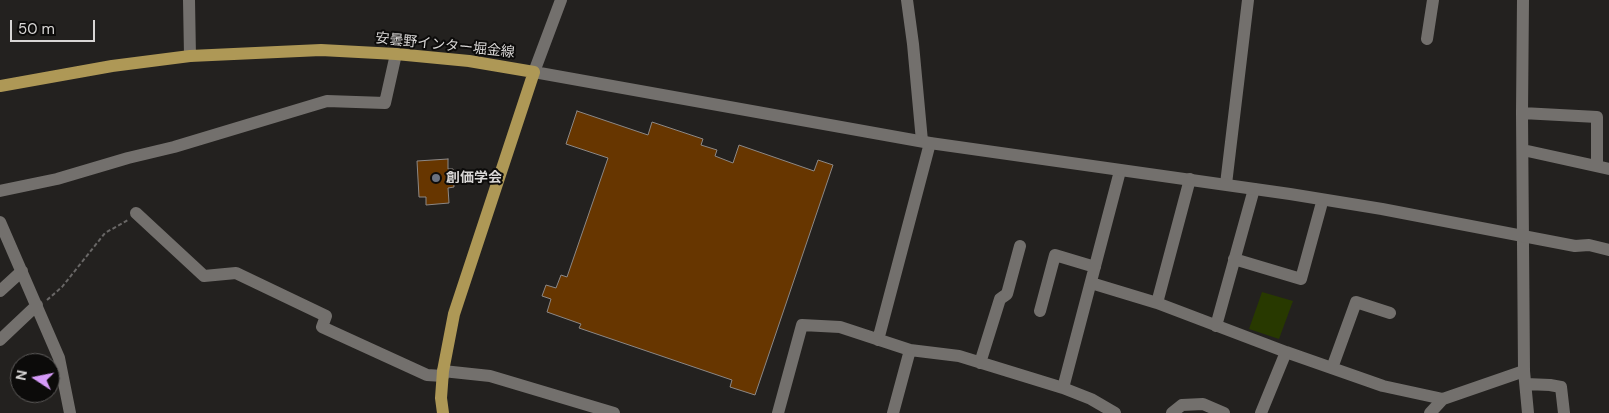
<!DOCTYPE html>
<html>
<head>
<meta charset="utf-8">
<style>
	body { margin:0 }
	#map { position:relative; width:1609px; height:413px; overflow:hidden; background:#23211f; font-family:"DM Sans",sans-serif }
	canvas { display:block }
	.north { position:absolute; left:10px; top:353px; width:50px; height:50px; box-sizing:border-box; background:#0c0b0a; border:1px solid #5e5c5b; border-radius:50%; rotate:281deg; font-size:14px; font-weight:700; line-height:20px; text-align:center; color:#d8d6d5 }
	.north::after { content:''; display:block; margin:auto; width:18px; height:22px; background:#d69bf9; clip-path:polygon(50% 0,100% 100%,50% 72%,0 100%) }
	.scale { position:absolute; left:10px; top:20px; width:85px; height:22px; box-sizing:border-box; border:2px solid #d8d6d5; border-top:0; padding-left:6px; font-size:15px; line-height:18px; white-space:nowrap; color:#d8d6d5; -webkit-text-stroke:4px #0c0b0a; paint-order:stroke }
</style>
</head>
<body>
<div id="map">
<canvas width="1609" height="413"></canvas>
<div class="north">N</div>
<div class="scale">50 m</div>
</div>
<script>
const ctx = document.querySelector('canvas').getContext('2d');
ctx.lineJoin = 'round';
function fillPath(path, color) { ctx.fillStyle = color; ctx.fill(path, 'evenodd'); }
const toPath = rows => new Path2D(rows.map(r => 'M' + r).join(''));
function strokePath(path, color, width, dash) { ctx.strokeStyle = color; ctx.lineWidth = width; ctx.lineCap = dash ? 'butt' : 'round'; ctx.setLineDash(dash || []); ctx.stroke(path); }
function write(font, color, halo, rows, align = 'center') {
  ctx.font = font + ' "DM Sans","Noto Sans JP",sans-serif'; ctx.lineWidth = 4; ctx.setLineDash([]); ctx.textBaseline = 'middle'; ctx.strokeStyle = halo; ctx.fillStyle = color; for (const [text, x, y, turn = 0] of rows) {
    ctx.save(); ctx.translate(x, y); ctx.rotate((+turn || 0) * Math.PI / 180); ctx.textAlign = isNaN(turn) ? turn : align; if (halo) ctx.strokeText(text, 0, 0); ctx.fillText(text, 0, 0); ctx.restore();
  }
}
fillPath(toPath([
	[1262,292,1293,301,1279,339,1249,329]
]), '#283900');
const building = toPath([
	[577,111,648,135,652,122,703,139,701,145,717,150,715,156,733,163,739,145,814,171,818,160,833,165,755,395,730,387,732,380,579,328,581,324,547,312,551,299,542,296,546,285,556,288,561,275,567,277,608,158,566,144,577,111],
	[448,159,448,169,453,169,454,187,448,188,449,203,426,205,426,197,419,197,417,161,448,159]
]);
fillPath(building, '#673600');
strokePath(building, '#8c8886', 1);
strokePath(toPath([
	[47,300,62,287,105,233,128,220]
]), '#696766', 2, [4, 2.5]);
strokePath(toPath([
	[189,0,190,56],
	[907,0,913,44,922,141],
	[1523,0,1522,113,1524,371,1528,413],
	[1427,39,1433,0],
	[1522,113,1597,117,1597,166],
	[1523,150,1609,169],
	[1226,184,1248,0],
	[0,191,57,179,128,158,174,147,327,101,385,103,396,54],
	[136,213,204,276,236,273,326,316,322,327,427,375,443,376],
	[0,222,59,358,70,413],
	[1234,259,1301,279,1321,206],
	[1091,283,1157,303,1286,352,1383,386,1443,399],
	[0,291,22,271],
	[1157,303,1190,179],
	[1040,311,1055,255,1095,267],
	[1216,326,1254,189],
	[0,340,37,305],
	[878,340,930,143],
	[980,363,1000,299,1007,294,1020,246],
	[1332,368,1356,302,1390,313],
	[443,371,490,376,614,413],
	[1526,384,1550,385,1561,387,1564,413],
	[1063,388,1120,171],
	[778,413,802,325,840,327,910,350,959,356,1063,388,1091,399,1115,413],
	[893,413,910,350],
	[1172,413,1182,405,1203,404,1224,413],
	[1261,413,1286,352],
	[1430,413,1443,399,1524,371]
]), '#73706d', 12);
strokePath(toPath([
	[561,0,534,72,930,143,1290,194,1382,209,1575,246,1589,245,1609,250]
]), '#73706d', 12);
strokePath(toPath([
	[0,86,112,66,190,56,321,50,396,54,469,61,534,72,454,314,443,371,441,398,443,413]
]), '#ae9856', 12);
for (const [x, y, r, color] of [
	[436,178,5,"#6b7280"]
]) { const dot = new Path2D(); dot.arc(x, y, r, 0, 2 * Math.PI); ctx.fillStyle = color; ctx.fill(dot); strokePath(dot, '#0c0b0a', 2); }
write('14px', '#d8d6d5', '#0c0b0a', [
	["安曇野インター堀金線",445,46,6]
]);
write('bold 14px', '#d8d6d5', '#0c0b0a', [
	["創価学会",446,178]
], 'left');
</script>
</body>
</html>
